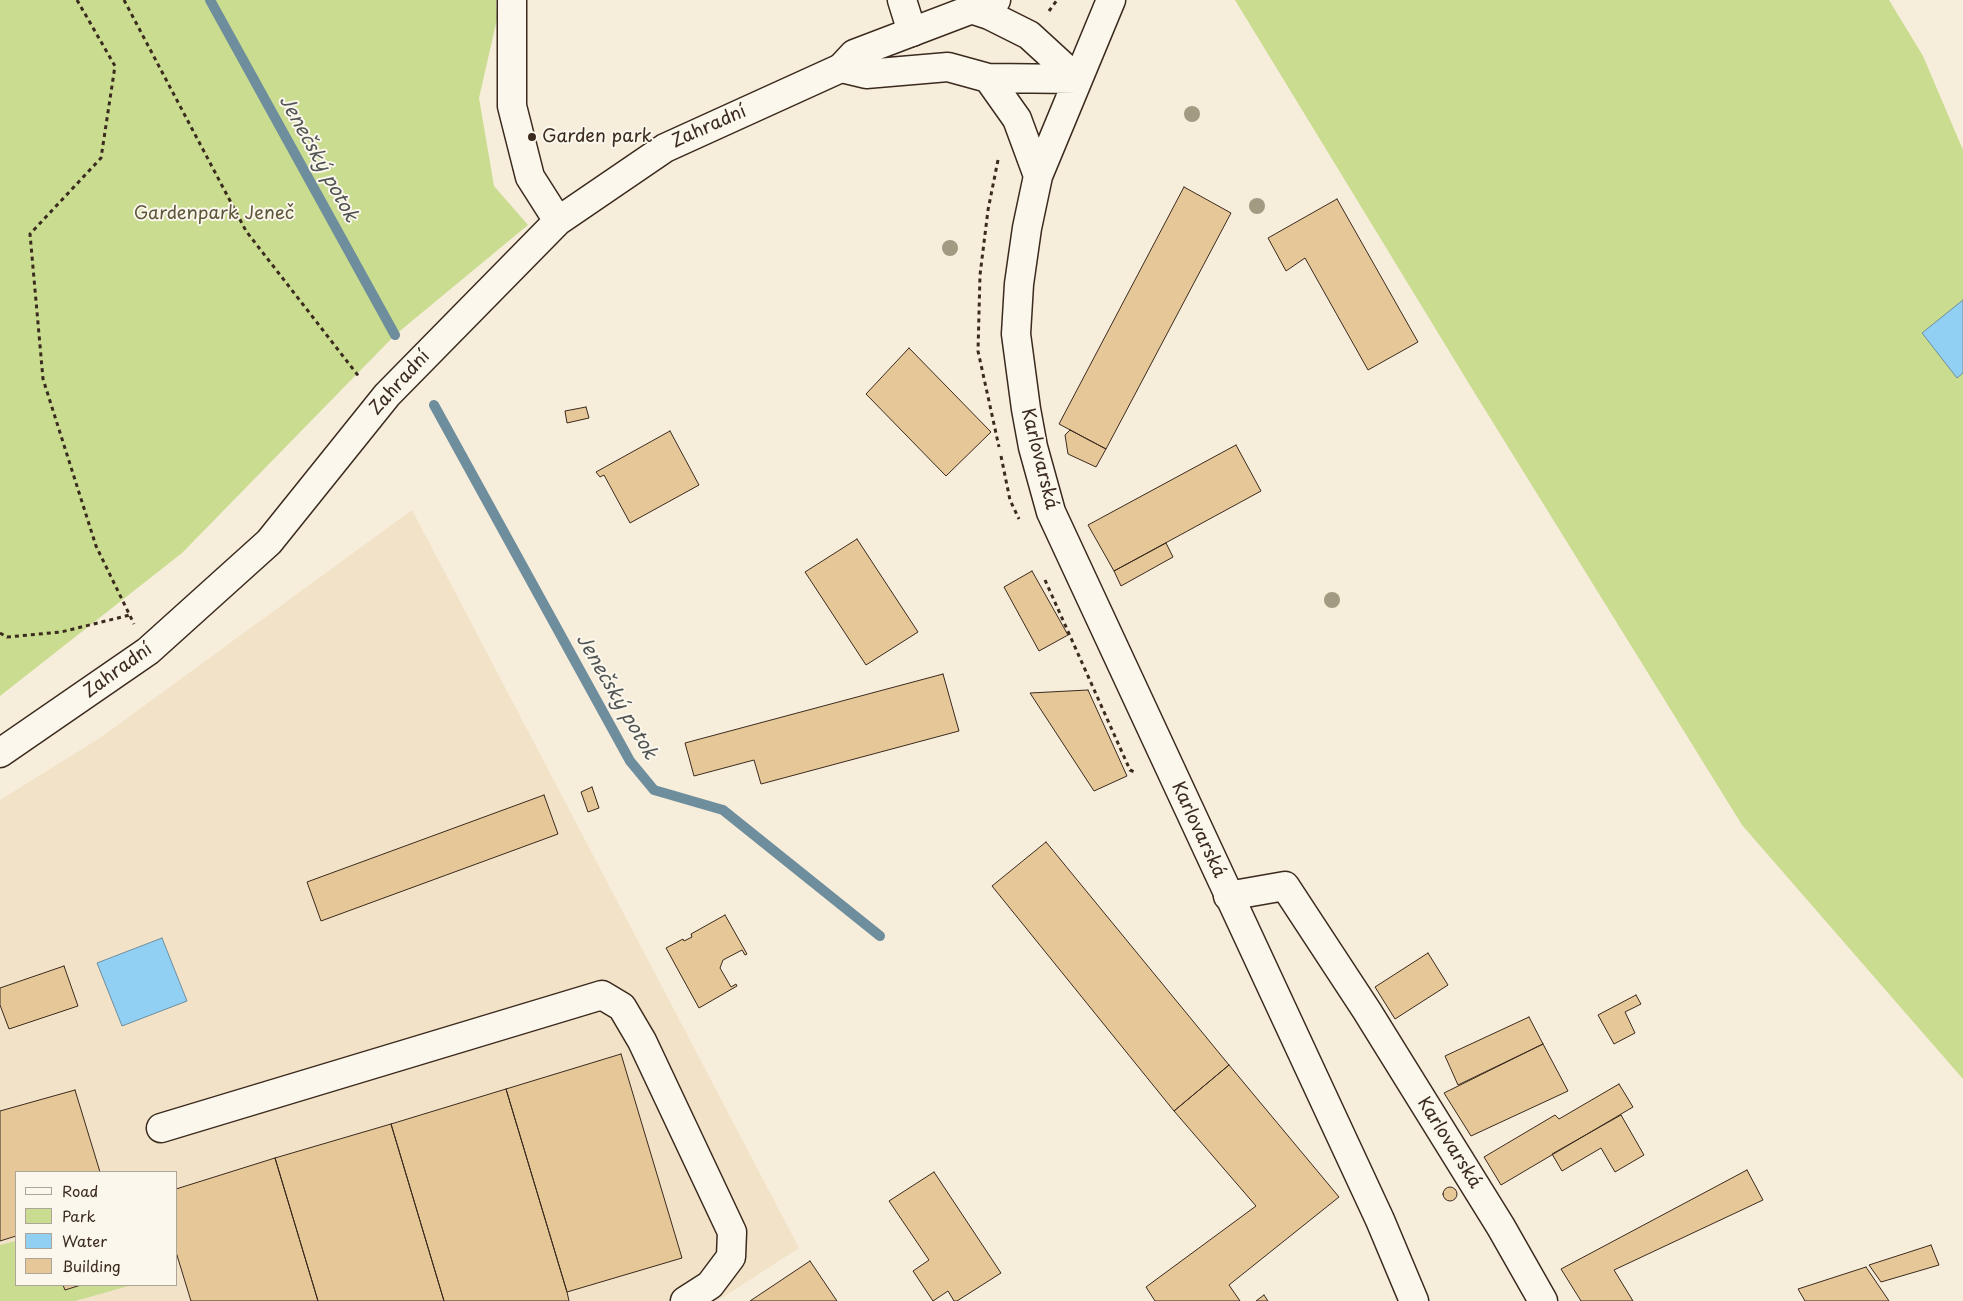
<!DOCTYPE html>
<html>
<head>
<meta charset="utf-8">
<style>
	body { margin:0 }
	#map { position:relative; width:1963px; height:1301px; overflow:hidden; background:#f7eddb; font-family:"Playpen Sans",sans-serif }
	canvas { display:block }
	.legend { position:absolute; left:15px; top:1171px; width:162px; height:115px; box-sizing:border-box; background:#fbf7ec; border:1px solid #aea59a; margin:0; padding:6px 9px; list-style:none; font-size:15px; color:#3b2a1e }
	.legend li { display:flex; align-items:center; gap:10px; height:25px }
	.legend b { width:25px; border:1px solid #aea59a }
</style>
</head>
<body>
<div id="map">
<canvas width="1963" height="1301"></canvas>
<ul class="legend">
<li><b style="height:6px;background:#fbf7ec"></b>Road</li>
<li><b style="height:14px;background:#c9dc90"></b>Park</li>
<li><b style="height:14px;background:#91d0f2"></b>Water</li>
<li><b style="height:14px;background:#e5c798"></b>Building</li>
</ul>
</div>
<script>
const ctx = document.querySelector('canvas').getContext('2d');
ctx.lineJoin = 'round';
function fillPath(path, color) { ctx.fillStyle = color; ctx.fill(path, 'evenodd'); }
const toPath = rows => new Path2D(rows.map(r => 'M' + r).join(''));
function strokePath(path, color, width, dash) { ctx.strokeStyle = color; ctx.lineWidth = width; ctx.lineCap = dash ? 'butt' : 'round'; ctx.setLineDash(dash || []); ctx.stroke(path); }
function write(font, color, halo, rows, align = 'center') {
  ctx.font = font + ' "Playpen Sans",sans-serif'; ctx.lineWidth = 4; ctx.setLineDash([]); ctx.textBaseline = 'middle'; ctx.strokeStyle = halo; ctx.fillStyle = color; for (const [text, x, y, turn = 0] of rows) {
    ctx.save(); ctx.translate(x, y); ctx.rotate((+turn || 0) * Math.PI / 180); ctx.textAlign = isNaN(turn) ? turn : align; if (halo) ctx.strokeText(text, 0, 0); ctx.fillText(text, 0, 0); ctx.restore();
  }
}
fillPath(toPath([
	[412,510,799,1248,717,1301,0,1301,0,800,100,738],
	[16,1172,176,1172,176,1285,16,1285]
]), '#f2e2c7');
fillPath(toPath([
	[0,0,496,0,497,19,479,98,494,186,528,225,395,335,182,553,0,696],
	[1235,0,1889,0,1923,56,1963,150,1963,1079,1742,825,1471,387],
	[16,1241,16,1285,132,1285,75,1301,0,1301,0,1245]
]), '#c9dc90');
const water = toPath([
	[1963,300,1963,373,1957,378,1922,333,1963,300],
	[162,938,187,1001,122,1026,97,963,162,938]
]);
fillPath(water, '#91d0f2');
strokePath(water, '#6f8e9d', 1);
strokePath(toPath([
	[210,0,395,335],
	[434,405,630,761,654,790,723,810,880,936]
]), '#6f8e9d', 10);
const building = toPath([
	[1184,187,1231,213,1106,449,1059,424,1184,187],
	[1337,199,1418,342,1368,370,1305,258,1286,271,1268,238,1337,199],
	[909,348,991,432,946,476,866,394,909,348],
	[586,407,589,418,567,423,565,411,586,407],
	[1070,430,1106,449,1096,467,1068,454,1065,435,1070,430],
	[670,431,699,485,630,523,604,475,600,477,596,472,670,431],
	[1236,445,1261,491,1114,571,1088,525,1236,445],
	[857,539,918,632,866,665,805,572,857,539],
	[1166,543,1173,557,1121,586,1114,571,1166,543],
	[1032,571,1068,635,1039,651,1004,587,1032,571],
	[943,674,959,731,761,784,754,760,694,776,685,743,943,674],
	[1088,690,1127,776,1094,791,1030,693,1088,690],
	[592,787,599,808,588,812,581,792,592,787],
	[544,795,558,834,321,921,307,882,544,795],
	[1046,842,1229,1065,1174,1111,992,886,1046,842],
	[725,915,747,954,745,955,742,950,723,960,720,968,731,987,736,984,737,986,699,1008,666,948,683,939,684,941,692,937,691,934,725,915],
	[1428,953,1448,985,1395,1019,1375,987,1428,953],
	[64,966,78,1006,9,1029,0,1005,0,988,64,966],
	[1636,995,1641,1004,1625,1012,1635,1033,1614,1044,1598,1015,1636,995],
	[1529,1017,1543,1044,1458,1085,1445,1056,1529,1017],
	[1543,1044,1568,1091,1471,1136,1444,1093,1543,1044],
	[621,1054,682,1258,567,1292,506,1089,621,1054],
	[1229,1065,1339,1197,1229,1285,1240,1301,1155,1301,1146,1287,1256,1206,1174,1111,1229,1065],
	[1619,1084,1633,1107,1501,1185,1484,1157,1555,1115,1559,1119,1619,1084],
	[506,1089,567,1292,569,1301,444,1301,391,1124,506,1089],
	[75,1090,100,1172,16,1172,16,1236,0,1241,0,1111,75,1090],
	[1621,1115,1644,1155,1615,1172,1601,1148,1562,1171,1552,1154,1621,1115],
	[391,1124,444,1301,318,1301,275,1158,391,1124],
	[275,1158,318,1301,191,1301,176,1252,176,1189,275,1158],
	[1747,1170,1763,1200,1614,1270,1633,1301,1581,1301,1561,1269,1747,1170],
	[934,1172,1001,1273,957,1301,954,1301,948,1291,933,1301,913,1271,929,1260,889,1201,934,1172],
	'1443 1194a7 7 0 1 1 14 0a7 7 0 1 1-14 0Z',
	[1931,1245,1939,1265,1881,1282,1869,1265,1931,1245],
	[810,1261,837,1301,750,1301,810,1261],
	[1866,1267,1889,1301,1805,1301,1798,1289,1866,1267],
	[63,1285,81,1285,65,1290,63,1285],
	[1264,1295,1268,1301,1256,1301,1264,1295]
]);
fillPath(building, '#e5c798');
strokePath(building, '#3b2a1e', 1);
const minor = toPath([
	[512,0,512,106,530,177,558,221],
	[902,0,912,32],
	[0,753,148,651,269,542,387,395,558,221,665,148,841,68],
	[1228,896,1285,886,1367,1011,1501,1227,1543,1301],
	[161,1128,602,995,622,1007,642,1041,732,1232,731,1257,710,1285,685,1301]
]);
const major = toPath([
	[1111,0,1038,176,1027,228,1019,284,1016,334,1026,409,1033,447,1051,512,1380,1220,1414,1301],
	[971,9,989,15,1029,35,1077,79],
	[841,68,866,74,948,67,988,78,1017,119,1038,176],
	[841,68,854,54,996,0],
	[988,78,1077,79]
]);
strokePath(minor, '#3b2a1e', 31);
strokePath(major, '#3b2a1e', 31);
strokePath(toPath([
	[77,0,115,66,101,158,30,234,43,379,96,546,134,624],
	[124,0,246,231,360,378],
	[1049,11,1057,0],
	[998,160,988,210,980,275,978,351,999,447],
	[1001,456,1010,500,1019,519],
	[1045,580,1130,770,1137,773],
	[0,633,7,637,61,632,130,615]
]), '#3b2a1e', 3, [4, 4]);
strokePath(minor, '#fbf7ec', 28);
strokePath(major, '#fbf7ec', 28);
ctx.fillStyle = '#a39a82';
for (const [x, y] of [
	[1192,114],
	[1257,206],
	[950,248],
	[1332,600]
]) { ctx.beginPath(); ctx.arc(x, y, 8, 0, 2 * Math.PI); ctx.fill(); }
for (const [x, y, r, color] of [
	[532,137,5,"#3b2a1e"]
]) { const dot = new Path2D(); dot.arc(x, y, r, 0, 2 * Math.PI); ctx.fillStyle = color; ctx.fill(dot); strokePath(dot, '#fbf7ec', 2); }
write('18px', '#3b2a1e', '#fbf7ec', [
	["Zahradní",709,127,-24],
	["Zahradní",400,383,-48],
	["Karlovarská",1039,459,76],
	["Zahradní",118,671,-36],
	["Karlovarská",1198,830,65],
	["Karlovarská",1449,1143,58]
]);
write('18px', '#3b2a1e', '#fbf7ec', [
	["Garden park",542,137]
], 'left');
write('18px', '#5e563a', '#fbf7ec', [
	["Gardenpark Jeneč",214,214]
]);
write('italic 19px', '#505453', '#fbf7ec', [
	["Jenečský potok",318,159,61],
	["Jenečský potok",616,697,60]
]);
</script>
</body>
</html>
